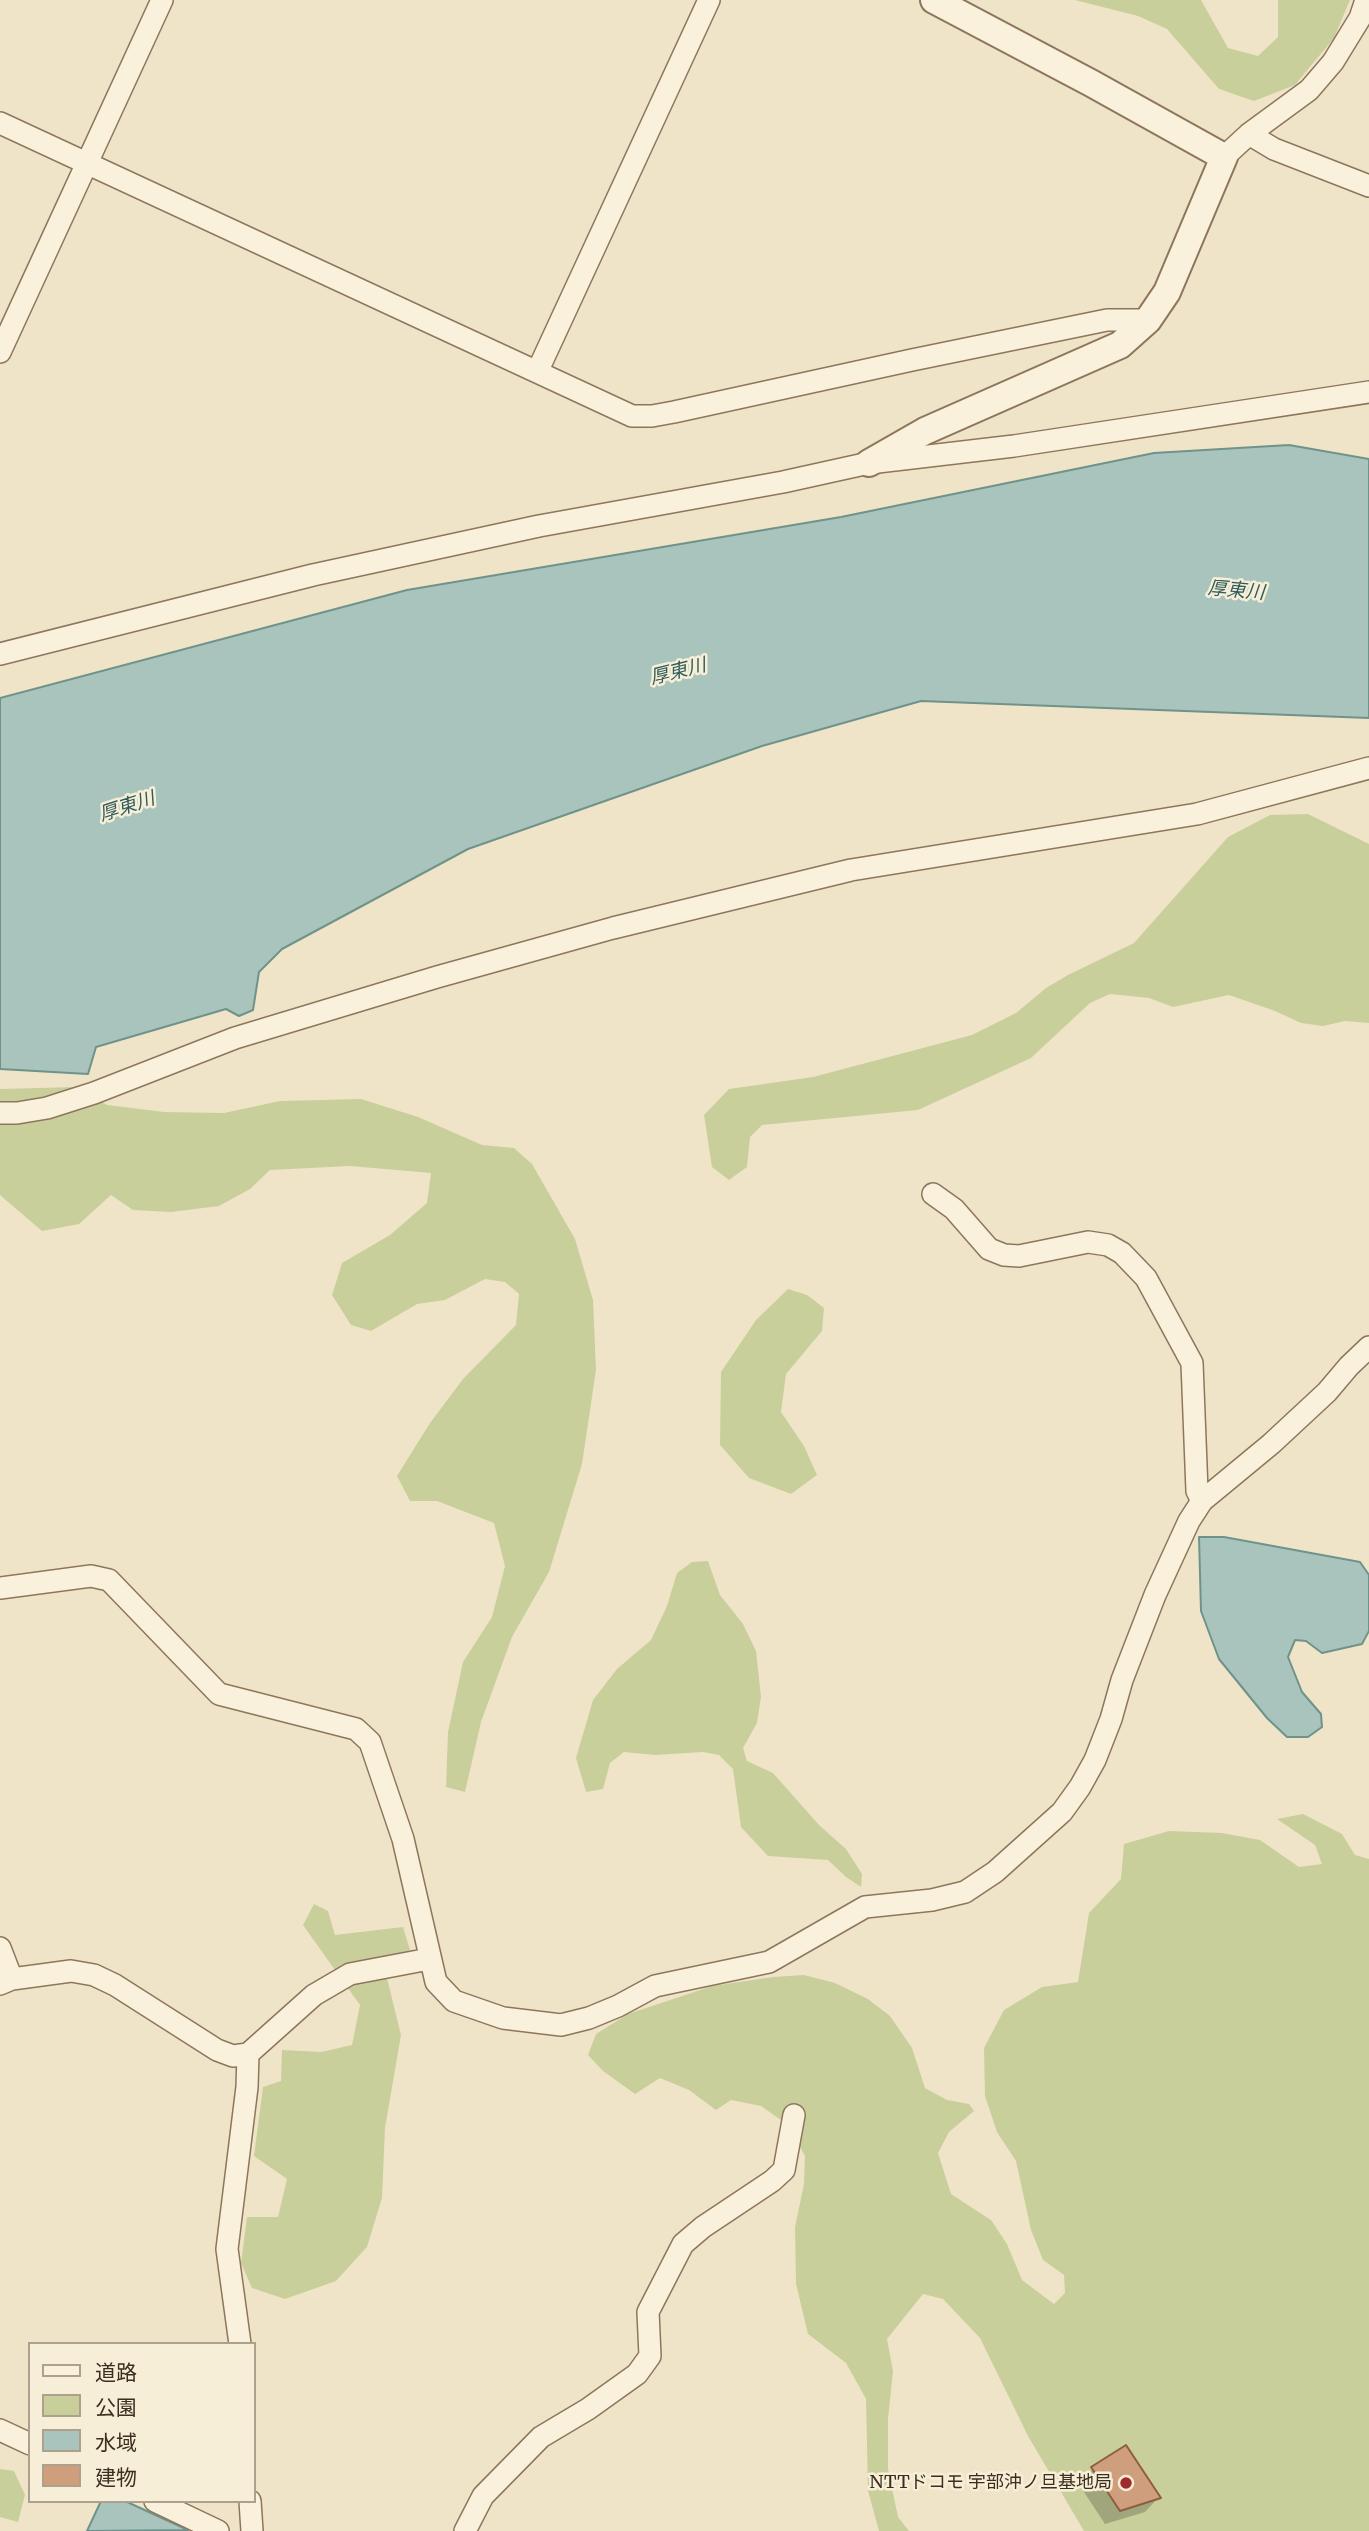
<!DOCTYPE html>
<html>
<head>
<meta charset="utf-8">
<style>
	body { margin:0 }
	#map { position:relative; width:1369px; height:2531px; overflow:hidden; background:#f0e4c8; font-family:Merriweather,"Noto Sans JP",serif }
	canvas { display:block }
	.legend { position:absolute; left:28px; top:2342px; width:228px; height:161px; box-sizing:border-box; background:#f7eed8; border:2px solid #ada18e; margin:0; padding:9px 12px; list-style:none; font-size:21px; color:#3d2e20 }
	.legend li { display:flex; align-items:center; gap:14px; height:35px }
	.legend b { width:35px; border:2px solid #ada18e }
</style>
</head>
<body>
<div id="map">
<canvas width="1369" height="2531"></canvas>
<ul class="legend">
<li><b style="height:9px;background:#faf1dc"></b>道路</li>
<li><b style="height:19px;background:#c9cf9b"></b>公園</li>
<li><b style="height:19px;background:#a9c4bc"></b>水域</li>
<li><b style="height:19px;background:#cf9f7d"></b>建物</li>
</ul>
</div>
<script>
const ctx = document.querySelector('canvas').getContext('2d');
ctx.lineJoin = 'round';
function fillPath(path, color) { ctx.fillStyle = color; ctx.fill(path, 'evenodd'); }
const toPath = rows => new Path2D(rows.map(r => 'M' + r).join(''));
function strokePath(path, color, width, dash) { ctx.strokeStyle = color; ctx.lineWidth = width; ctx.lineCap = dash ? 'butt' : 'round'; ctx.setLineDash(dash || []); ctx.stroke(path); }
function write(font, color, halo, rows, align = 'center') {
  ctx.font = font + ' Merriweather,"Noto Sans JP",serif'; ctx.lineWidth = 5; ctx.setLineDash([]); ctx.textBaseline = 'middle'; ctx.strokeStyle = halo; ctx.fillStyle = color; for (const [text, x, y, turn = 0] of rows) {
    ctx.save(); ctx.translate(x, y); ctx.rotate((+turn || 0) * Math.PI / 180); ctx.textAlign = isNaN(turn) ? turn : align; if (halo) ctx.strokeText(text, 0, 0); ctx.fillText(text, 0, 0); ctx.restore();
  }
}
fillPath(toPath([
	[1075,0,1201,0,1228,48,1258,56,1278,37,1278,0,1350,0,1334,38,1295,85,1254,101,1219,89,1167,29,1138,16],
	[1308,814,1369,844,1369,1023,1345,1021,1323,1026,1301,1023,1275,1011,1229,995,1173,1007,1149,998,1110,994,1090,1003,1031,1058,918,1110,762,1125,750,1137,747,1167,729,1180,712,1167,704,1115,729,1089,813,1077,972,1035,1016,1013,1046,988,1068,975,1134,943,1228,837,1270,815],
	[76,1087,107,1105,164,1112,224,1113,280,1101,361,1099,418,1117,482,1145,514,1148,532,1164,575,1239,593,1300,596,1370,582,1464,549,1572,512,1637,481,1722,465,1792,446,1787,448,1732,463,1662,492,1617,505,1566,494,1523,437,1501,410,1501,397,1476,430,1423,463,1379,516,1325,519,1294,505,1282,485,1279,445,1300,417,1304,371,1331,351,1325,332,1295,342,1263,390,1235,427,1203,431,1173,350,1166,270,1170,250,1189,219,1206,171,1212,133,1210,111,1195,79,1224,42,1231,0,1195,0,1089],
	[788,1289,807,1295,824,1308,822,1331,786,1374,781,1412,804,1446,817,1475,791,1494,749,1478,720,1445,721,1372,756,1320],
	[708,1561,720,1595,743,1624,756,1651,761,1697,757,1723,743,1748,747,1761,773,1773,819,1825,846,1849,862,1874,861,1887,846,1877,828,1860,768,1856,741,1827,733,1769,719,1755,703,1752,655,1755,624,1752,610,1763,603,1789,586,1792,576,1758,593,1700,617,1669,651,1640,667,1606,677,1573,692,1562],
	[1303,1814,1342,1834,1355,1855,1369,1859,1369,2531,1084,2531,1028,2436,980,2338,943,2299,923,2294,887,2339,893,2371,888,2419,888,2469,898,2517,909,2531,879,2531,868,2491,866,2399,846,2363,808,2334,796,2284,795,2227,804,2184,805,2156,788,2125,761,2106,731,2100,716,2110,689,2090,660,2078,635,2094,603,2071,588,2055,596,2034,628,2014,712,1986,773,1977,804,1975,835,1983,868,1999,890,2016,912,2048,925,2088,947,2100,969,2104,974,2111,949,2132,938,2153,951,2194,991,2220,1007,2244,1022,2280,1054,2304,1065,2293,1064,2275,1043,2260,1031,2230,1016,2161,997,2132,985,2096,984,2048,1004,2010,1042,1987,1078,1982,1089,1913,1121,1879,1124,1844,1169,1831,1222,1833,1260,1840,1299,1867,1322,1864,1315,1845,1277,1819],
	[314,1904,328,1911,335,1935,403,1927,410,1950,382,1958,401,2035,385,2128,382,2198,367,2247,336,2281,285,2299,252,2288,241,2263,247,2217,278,2217,287,2179,254,2156,263,2087,281,2081,282,2050,321,2052,352,2045,360,2005,303,1925],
	[0,2469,14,2471,25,2495,18,2522,0,2517]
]), '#c9cf9b');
const water = toPath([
	[1289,445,1369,459,1369,718,921,701,762,746,468,849,282,949,259,972,253,1010,239,1016,226,1009,96,1047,88,1074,0,1069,0,698,407,590,841,517,1154,453,1289,445],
	[1199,1537,1224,1537,1360,1562,1369,1575,1369,1631,1362,1644,1322,1653,1306,1641,1295,1640,1288,1657,1302,1692,1321,1714,1322,1727,1308,1737,1287,1737,1267,1718,1219,1659,1201,1611,1199,1537],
	[101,2501,125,2501,188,2530,87,2531,101,2501]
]);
fillPath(water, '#a9c4bc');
strokePath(water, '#6f938a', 2);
fillPath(toPath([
	[1093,2469,1158,2498,1145,2512,1105,2524,1078,2483]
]), '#0003');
const building = toPath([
	[1126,2445,1161,2498,1120,2511,1091,2467,1126,2445]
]);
fillPath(building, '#cf9f7d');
strokePath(building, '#8d5f41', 2);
const minor = toPath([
	[0,123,632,416,652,416,674,412,912,360,1107,320,1148,320],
	[1249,134,1274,149,1369,186],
	[1224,157,1249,134,1309,90,1333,62,1360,18,1366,0],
	[0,352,162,0],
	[538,370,709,0],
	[0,654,313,575,539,526,783,482,869,463,1014,446,1369,392],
	[0,1113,17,1113,47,1108,94,1093,235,1038,437,977,613,928,851,870,1197,814,1369,768],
	[933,1194,954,1209,989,1249,1004,1255,1019,1256,1088,1242,1108,1245,1122,1253,1146,1278,1192,1363,1197,1491,1202,1501],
	[0,1588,91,1576,109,1580,219,1694,356,1729,370,1742,403,1839,436,1982,454,2001,503,2018,561,2025,589,2018,618,2006,655,1986,769,1962,865,1907,932,1900,965,1892,995,1872,1062,1812,1080,1787,1095,1760,1111,1719,1122,1680,1155,1595,1189,1521,1202,1501,1271,1444,1327,1392,1349,1366,1369,1347],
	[0,1948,12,1979],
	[0,1984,12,1979,71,1971,94,1975,115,1985,217,2050,233,2056,248,2054,314,1995,350,1974,429,1959],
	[240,2344,227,2249,247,2087,248,2054],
	[0,2430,30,2444],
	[155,2501,218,2531],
	[250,2501,252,2531],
	[465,2531,483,2496,541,2437,588,2409,637,2374,650,2356,648,2312,683,2244,703,2227,772,2181,784,2170,794,2115]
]);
const tertiary = toPath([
	[869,463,925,431,1120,345,1148,320,1167,292,1224,157,1091,83,934,0]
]);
strokePath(minor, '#8d765c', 24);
strokePath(tertiary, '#8d765c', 30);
strokePath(minor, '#faf1dc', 21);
strokePath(tertiary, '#faf1dc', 26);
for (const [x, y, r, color] of [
	[1126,2483,7,"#9e2a2b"]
]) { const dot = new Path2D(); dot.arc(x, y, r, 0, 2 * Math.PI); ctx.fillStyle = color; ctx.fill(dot); strokePath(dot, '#f7eed8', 2.5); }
write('18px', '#3d2e20', '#f7eed8', [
	["NTTドコモ 宇部沖ノ旦基地局",1112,2483]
], 'right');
write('italic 19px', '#2f5d5a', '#f7eed8', [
	["厚東川",1236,591,5],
	["厚東川",678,672,-14],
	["厚東川",127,807,-18]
]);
</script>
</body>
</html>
